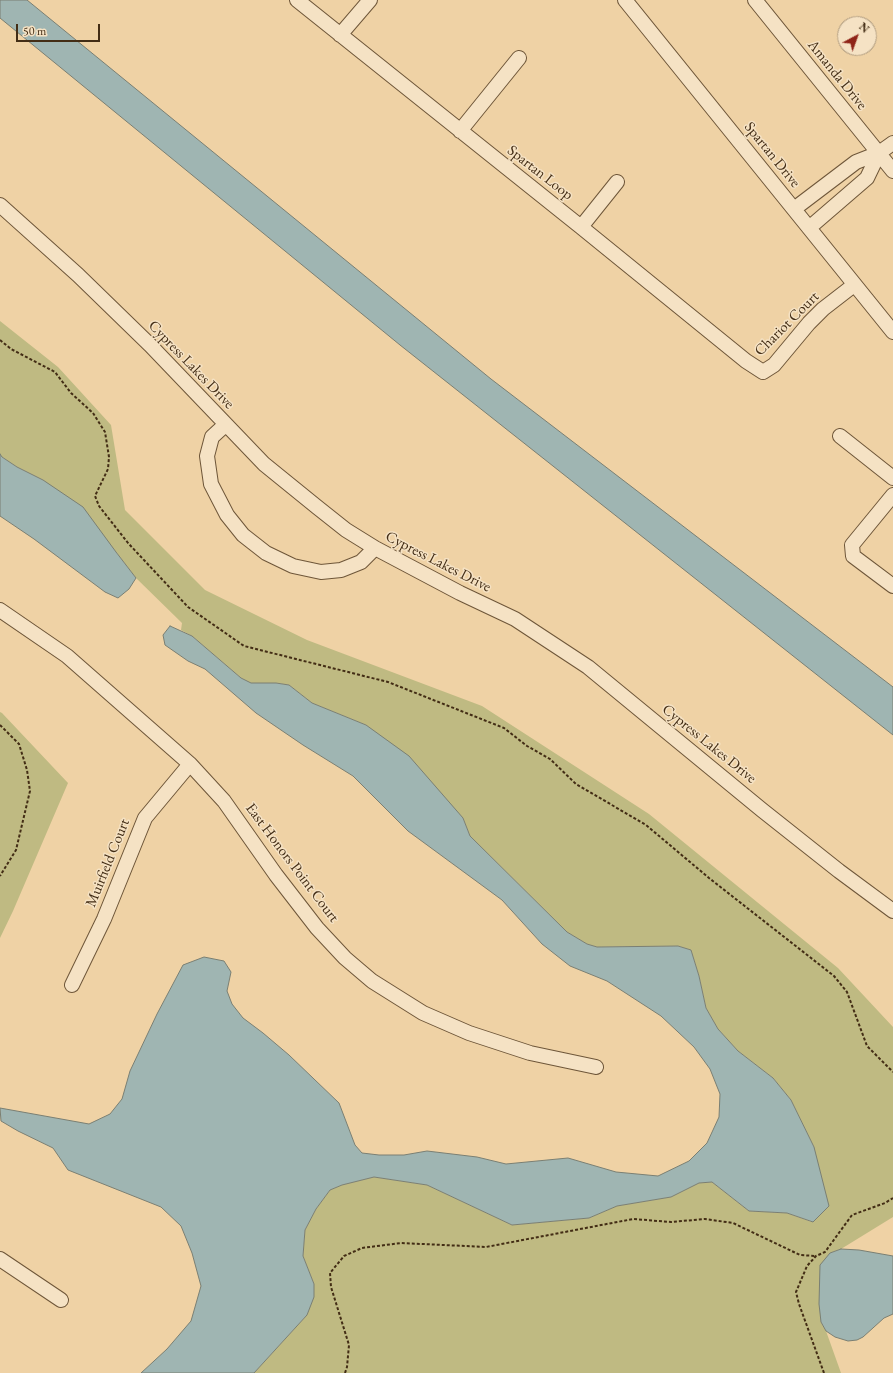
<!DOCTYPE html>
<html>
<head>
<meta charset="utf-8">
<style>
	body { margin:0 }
	#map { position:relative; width:893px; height:1373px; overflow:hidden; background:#efd2a5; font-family:"EB Garamond",serif }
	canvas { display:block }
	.north { position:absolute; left:837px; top:16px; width:40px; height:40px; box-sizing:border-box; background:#f5e2c4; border:1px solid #ae9a7e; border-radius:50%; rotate:41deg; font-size:11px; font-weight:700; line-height:16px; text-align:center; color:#432d15 }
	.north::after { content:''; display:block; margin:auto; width:14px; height:18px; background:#8f2418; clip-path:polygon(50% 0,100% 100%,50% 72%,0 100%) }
	.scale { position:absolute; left:16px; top:24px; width:84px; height:18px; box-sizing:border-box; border:2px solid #432d15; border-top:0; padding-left:5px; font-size:12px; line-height:14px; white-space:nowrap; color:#432d15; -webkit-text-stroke:3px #f5e2c4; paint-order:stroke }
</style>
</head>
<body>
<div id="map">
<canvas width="893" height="1373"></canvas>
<div class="north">N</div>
<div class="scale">50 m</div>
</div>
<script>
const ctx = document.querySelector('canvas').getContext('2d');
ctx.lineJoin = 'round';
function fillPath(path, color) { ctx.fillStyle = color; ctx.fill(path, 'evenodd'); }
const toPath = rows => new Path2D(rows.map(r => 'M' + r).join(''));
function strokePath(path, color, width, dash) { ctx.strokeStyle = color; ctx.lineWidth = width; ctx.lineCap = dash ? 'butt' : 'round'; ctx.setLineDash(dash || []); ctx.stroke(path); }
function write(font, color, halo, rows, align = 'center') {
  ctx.font = font + ' "EB Garamond",serif'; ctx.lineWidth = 3; ctx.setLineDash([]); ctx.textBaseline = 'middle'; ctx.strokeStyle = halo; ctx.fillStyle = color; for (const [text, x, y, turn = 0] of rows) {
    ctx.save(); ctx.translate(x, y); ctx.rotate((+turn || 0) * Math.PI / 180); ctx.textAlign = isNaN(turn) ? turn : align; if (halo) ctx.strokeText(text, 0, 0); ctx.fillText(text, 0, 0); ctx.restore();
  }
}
fillPath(toPath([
	[0,321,58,367,111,425,125,510,205,590,307,640,482,706,649,814,838,968,893,1027,893,1217,841,1249,830,1253,821,1322,826,1331,841,1373,254,1373,307,1315,314,1284,303,1256,305,1230,316,1209,330,1190,342,1185,374,1177,427,1185,512,1225,589,1218,617,1206,671,1197,699,1183,712,1182,749,1211,787,1213,812,1222,814,1147,791,1100,773,1078,738,1051,718,1029,706,1008,699,976,691,950,678,946,597,947,587,944,567,932,470,836,463,818,366,725,312,703,289,685,276,683,251,684,241,678,192,636,181,630,182,623,136,578,116,552,43,480,17,467,2,457,0,454],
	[0,712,2,713,68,783,13,911,0,938]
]), '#bfba82');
const water = toPath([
	[0,0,27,0,491,379,893,687,893,735,400,345,0,18,0,0],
	[0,454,2,457,17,467,43,480,83,507,116,552,136,578,129,589,118,598,105,592,34,539,0,516,0,454],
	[170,626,192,636,241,678,251,683,276,683,289,685,312,703,366,725,409,756,463,818,470,836,567,932,587,944,597,947,678,946,691,950,699,976,706,1008,718,1029,738,1051,773,1078,791,1100,814,1147,829,1206,813,1222,787,1213,749,1211,712,1182,699,1183,671,1197,617,1206,589,1218,512,1225,427,1185,374,1177,342,1185,330,1190,316,1209,305,1230,303,1256,314,1284,314,1297,307,1315,254,1373,141,1373,167,1349,191,1321,201,1286,192,1253,181,1226,161,1207,68,1170,53,1148,18,1131,1,1121,0,1108,89,1124,110,1114,122,1099,130,1071,157,1014,183,965,204,957,224,961,231,972,227,991,232,1004,243,1018,263,1033,289,1055,339,1103,355,1145,362,1153,379,1155,404,1155,427,1151,477,1157,506,1164,568,1158,616,1172,658,1176,689,1161,707,1143,719,1117,720,1094,710,1069,694,1047,661,1016,607,981,570,966,542,944,502,900,408,831,353,776,303,745,256,713,205,669,188,661,165,645,163,635,170,626],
	[841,1249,859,1250,893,1256,893,1314,884,1318,863,1337,857,1340,848,1341,835,1337,826,1331,821,1322,819,1304,820,1265,830,1253,841,1249]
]);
fillPath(water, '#9fb5b2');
strokePath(water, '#7a7f73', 1);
const minor = toPath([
	[297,0,581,227,746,361,763,372,774,365,809,323,823,309,854,285],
	[625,0,893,332],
	[755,0,893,171],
	[340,35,370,0],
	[460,131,519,58],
	[0,205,78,275,150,345,264,464,317,507,346,530,375,548,460,593,515,619,588,667,762,810,839,871,893,911],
	[794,209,856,162,879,153,893,143],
	[581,227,617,182],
	[809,228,867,178,879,153],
	[225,425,212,437,207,456,211,484,227,515,243,535,266,553,293,566,321,572,341,570,361,562,375,548],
	[840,436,893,478],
	[893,495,852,545,853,556,893,586],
	[0,610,67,656,190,764,224,801,276,875,317,928,345,958,372,981,423,1013,469,1033,530,1053,596,1067],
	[72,985,104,919,145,818,190,764],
	[0,1259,61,1300]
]);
strokePath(minor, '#6e5639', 16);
strokePath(toPath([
	[0,340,11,349,55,372,71,393,93,413,105,432,109,457,108,469,95,496,99,506,128,543,188,607,244,646,388,682,504,728,527,746,550,759,576,784,646,825,709,878,834,976,847,992,867,1046,893,1072],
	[0,725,19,744,27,770,30,791,16,850,0,876],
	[345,1373,347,1367,349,1345,331,1287,330,1273,344,1256,362,1248,401,1243,486,1247,633,1219,671,1222,705,1219,733,1223,800,1255,816,1256],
	[824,1373,799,1304,796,1292,807,1266,816,1256,825,1252,852,1215,885,1203,893,1198]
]), '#432d15', 2, [3, 2]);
strokePath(minor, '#f5e2c4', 14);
write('15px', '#432d15', '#f5e2c4', [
	["Amanda Drive",837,75,51],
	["Spartan Drive",772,155,51],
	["Spartan Loop",540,173,38],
	["Chariot Court",787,324,-45],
	["Cypress Lakes Drive",191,365,46],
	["Cypress Lakes Drive",438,562,27],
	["Cypress Lakes Drive",709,744,39],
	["Muirfield Court",108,863,-68],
	["East Honors Point Court",292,863,53]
]);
</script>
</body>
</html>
